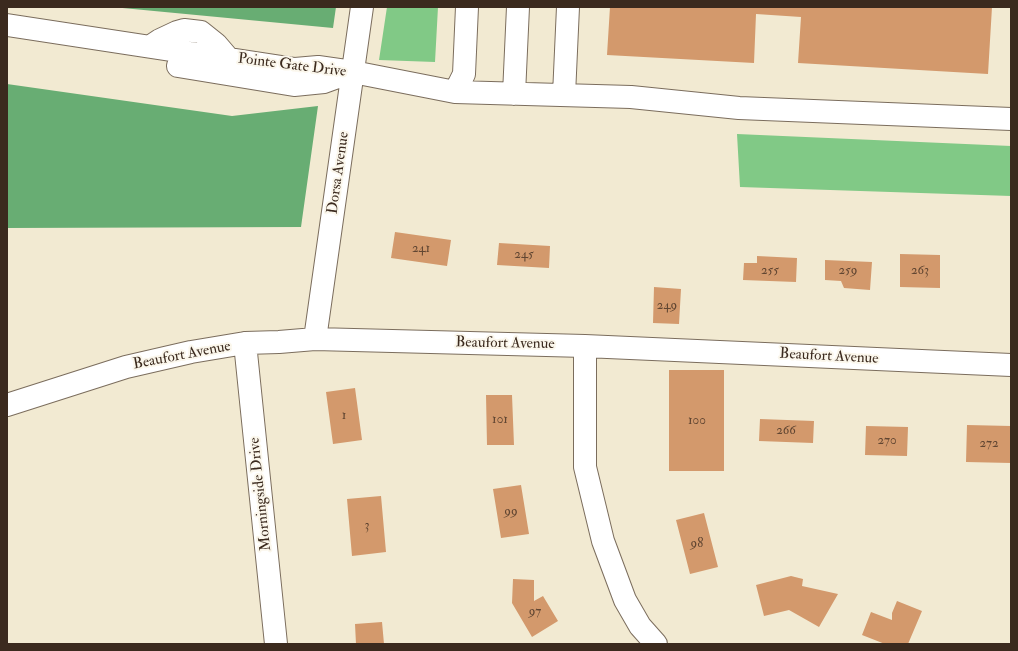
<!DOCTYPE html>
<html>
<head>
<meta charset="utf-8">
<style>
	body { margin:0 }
	#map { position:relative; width:1018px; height:651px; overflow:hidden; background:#f2ead2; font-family:"IM FELL Double Pica",serif }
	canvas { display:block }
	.frame { position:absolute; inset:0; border:8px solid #3b2a1e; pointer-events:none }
</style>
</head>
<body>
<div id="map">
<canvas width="1018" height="651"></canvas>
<div class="frame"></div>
</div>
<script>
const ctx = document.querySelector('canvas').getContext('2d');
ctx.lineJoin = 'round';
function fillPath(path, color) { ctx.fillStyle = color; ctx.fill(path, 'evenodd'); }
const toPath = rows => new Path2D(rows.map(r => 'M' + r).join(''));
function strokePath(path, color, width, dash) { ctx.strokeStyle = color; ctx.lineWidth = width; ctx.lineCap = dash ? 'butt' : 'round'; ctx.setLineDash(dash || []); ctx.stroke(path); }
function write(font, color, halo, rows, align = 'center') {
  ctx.font = font + ' "IM FELL Double Pica",serif'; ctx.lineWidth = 4; ctx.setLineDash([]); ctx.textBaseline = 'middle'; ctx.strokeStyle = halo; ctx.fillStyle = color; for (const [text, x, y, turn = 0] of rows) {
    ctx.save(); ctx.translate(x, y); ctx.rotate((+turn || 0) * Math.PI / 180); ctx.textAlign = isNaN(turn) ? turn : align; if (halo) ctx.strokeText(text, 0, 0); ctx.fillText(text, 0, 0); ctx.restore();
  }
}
fillPath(toPath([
	[387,7,438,7,435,62,379,60],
	[737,134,1011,146,1011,196,740,187]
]), '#81c986');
fillPath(toPath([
	[112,7,336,7,333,28],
	[7,84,232,116,318,106,301,227,7,228]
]), '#68ad73');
fillPath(toPath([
	[610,7,992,7,988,74,798,63,801,17,756,14,754,63,607,55],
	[395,232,451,240,447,266,391,258],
	[499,243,550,246,549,268,497,265],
	[900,254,940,255,940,288,900,287],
	[757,256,797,258,796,282,743,280,744,263,757,263],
	[825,260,872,262,870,290,844,288,841,281,825,280],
	[654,287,681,289,679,324,653,323],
	[669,370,724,370,724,471,669,471],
	[355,388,362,440,333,444,326,392],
	[486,395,512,395,514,445,487,445],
	[760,419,814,421,813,443,759,441],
	[967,425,1011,426,1011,463,966,462],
	[866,426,908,427,907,456,865,455],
	[521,485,529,534,501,538,493,489],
	[381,496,386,552,352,556,347,499],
	[704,513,718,567,690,574,676,520],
	[791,576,803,579,802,586,838,594,819,627,789,610,764,616,756,585],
	[513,579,534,580,534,601,543,596,558,621,532,637,512,603],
	[897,601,922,611,908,644,885,644,862,635,871,612,892,620,892,613],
	[382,622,384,644,356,644,355,624]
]), '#d3996c');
const minor = toPath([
	[7,25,295,69,318,67,353,72,455,92,464,74,467,7],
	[151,46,160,40,177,32,184,30,201,32,216,44,228,58],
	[178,66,294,85,324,82,346,74],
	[455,92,631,97,739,108,1011,119],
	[514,94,518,7],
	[564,95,568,7],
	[315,339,362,7],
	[245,343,276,644],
	[585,346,585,467,603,541,625,600,640,626,656,644],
	[7,405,126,367,191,352,245,343,279,342,315,339,585,346,1011,365]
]);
strokePath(minor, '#7b6d5d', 24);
strokePath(minor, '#fff', 22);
write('13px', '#614632', null, [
	["241",421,249],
	["245",524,255],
	["255",770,271],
	["259",848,271],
	["263",920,271],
	["249",667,306],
	["1",344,416],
	["101",500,420],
	["100",697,421],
	["266",786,431],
	["270",887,441],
	["272",989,444],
	["99",511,512],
	["3",367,526],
	["98",697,544],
	["97",535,612]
]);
write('15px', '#3b2a1e', '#fbf7ec', [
	["Pointe Gate Drive",292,66,7],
	["Dorsa Avenue",339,173,-82],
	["Beaufort Avenue",505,344,1],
	["Beaufort Avenue",182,356,-11],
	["Beaufort Avenue",829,357,3],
	["Morningside Drive",261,494,-96]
]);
</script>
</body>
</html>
